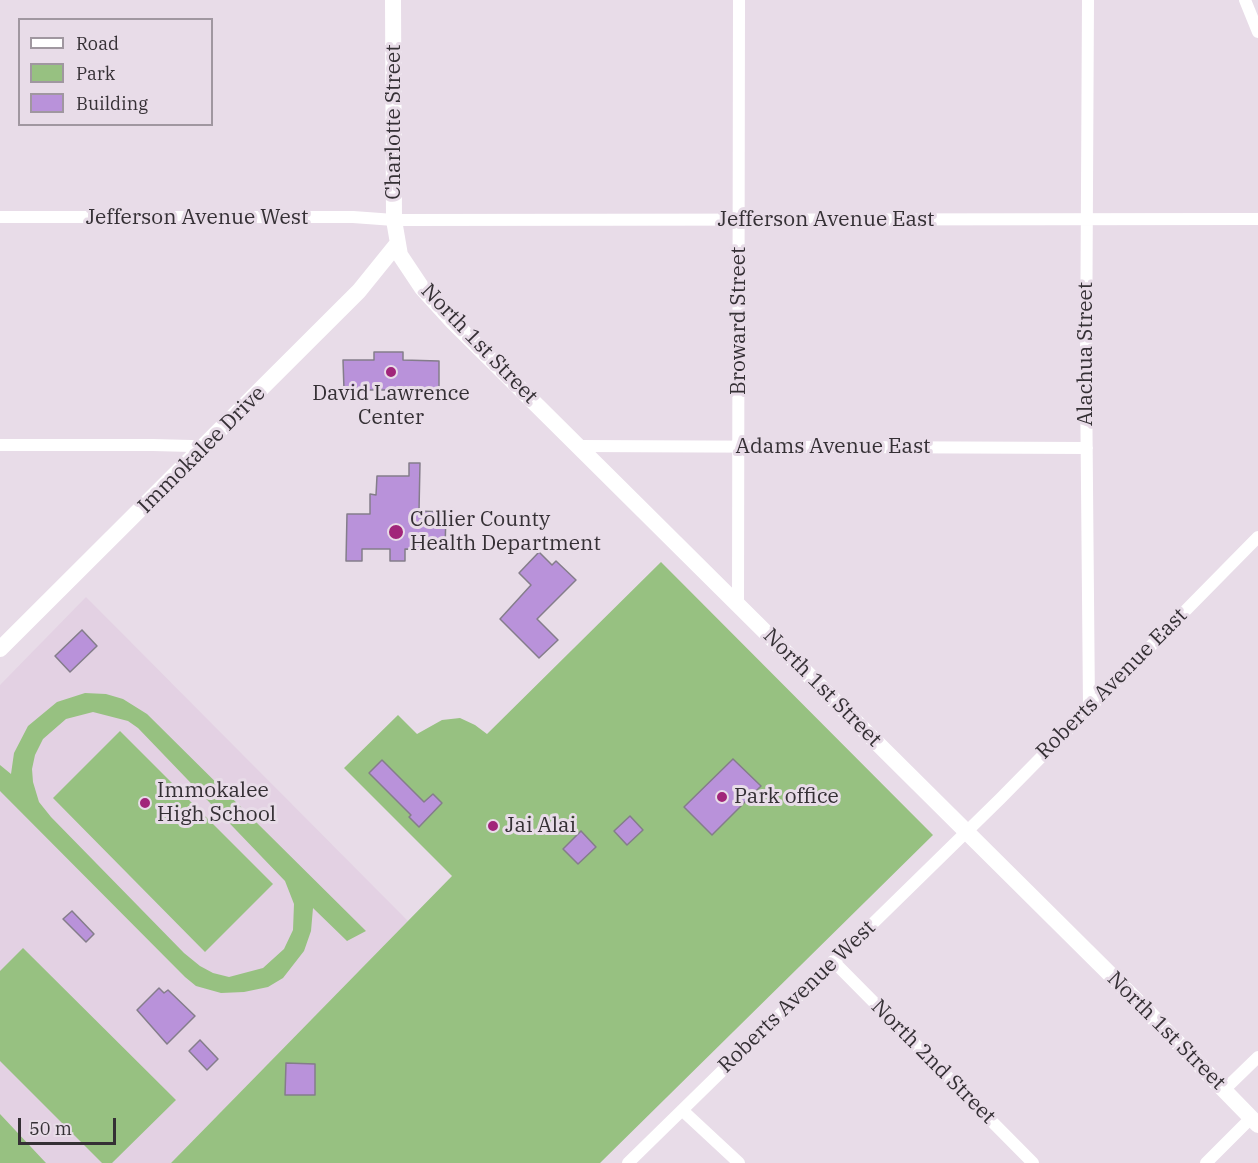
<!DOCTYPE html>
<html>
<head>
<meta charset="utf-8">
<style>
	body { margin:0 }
	#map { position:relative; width:1258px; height:1163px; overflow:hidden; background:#e8dce8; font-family:"IBM Plex Serif",serif }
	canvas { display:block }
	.legend { position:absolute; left:18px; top:18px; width:195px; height:108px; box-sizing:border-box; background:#e8dce8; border:2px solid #a097a0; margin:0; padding:8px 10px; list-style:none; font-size:18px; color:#353035 }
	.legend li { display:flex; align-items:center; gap:12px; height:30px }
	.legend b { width:30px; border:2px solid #a097a0 }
	.scale { position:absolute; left:18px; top:1118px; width:98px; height:27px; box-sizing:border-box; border:3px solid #353035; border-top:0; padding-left:8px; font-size:18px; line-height:21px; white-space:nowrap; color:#353035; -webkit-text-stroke:4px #e8dce8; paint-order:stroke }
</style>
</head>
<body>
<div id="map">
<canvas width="1258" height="1163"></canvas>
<ul class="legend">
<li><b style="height:8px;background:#fff"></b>Road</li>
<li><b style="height:16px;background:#97c181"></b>Park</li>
<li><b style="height:16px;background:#b992da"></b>Building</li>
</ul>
<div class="scale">50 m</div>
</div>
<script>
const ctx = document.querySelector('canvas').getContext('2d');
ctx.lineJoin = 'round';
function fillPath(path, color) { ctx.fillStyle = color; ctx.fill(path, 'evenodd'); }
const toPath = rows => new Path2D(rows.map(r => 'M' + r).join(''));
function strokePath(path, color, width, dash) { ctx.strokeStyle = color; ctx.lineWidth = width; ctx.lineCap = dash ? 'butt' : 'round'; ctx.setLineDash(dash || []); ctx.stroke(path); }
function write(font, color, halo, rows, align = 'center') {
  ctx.font = font + ' "IBM Plex Serif",serif'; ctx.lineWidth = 6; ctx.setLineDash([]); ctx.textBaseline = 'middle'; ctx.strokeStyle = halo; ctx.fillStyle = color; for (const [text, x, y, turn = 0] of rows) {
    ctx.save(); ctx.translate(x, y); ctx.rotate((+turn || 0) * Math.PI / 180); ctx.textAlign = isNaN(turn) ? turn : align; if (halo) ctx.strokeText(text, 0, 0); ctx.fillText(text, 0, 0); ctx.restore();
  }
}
fillPath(toPath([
	[86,597,408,921,171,1163,0,1163,0,685]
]), '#e3d1e3');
fillPath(toPath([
	[661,562,933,835,600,1163,171,1163,452,876,344,768,398,715,417,734,442,720,460,718,475,725,487,734],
	[85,693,106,694,123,699,147,714,366,931,347,941,313,908,311,931,304,951,283,978,268,987,244,992,221,993,196,986,185,977,0,791,0,765,11,774,14,753,28,726,57,702],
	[93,712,128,721,138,728,285,881,294,904,293,930,284,949,263,968,229,977,213,973,200,966,184,953,51,817,39,802,33,782,32,769,35,755,43,739,66,719],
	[120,731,273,884,205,952,53,798],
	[23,948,176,1100,112,1163,102,1163,0,1061,0,971],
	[0,1114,46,1163,0,1163]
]), '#97c181');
const building = toPath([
	[374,352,403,352,403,360,439,361,439,390,344,390,343,360,374,360,374,352],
	[409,463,420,463,419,511,446,512,445,550,405,549,405,561,390,561,390,549,362,549,362,561,346,561,347,514,370,514,370,494,376,495,377,476,409,476,409,463],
	[539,552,552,565,556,561,576,580,537,619,558,640,539,658,500,619,531,585,519,573,539,552],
	[82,630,97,646,70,672,55,656,82,630],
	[733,759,761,786,712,835,684,807,733,759],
	[382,760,424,802,433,794,442,803,419,827,409,817,411,815,369,773,382,760],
	[630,816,643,830,627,845,614,831,630,816],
	[581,831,596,847,578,864,563,849,581,831],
	[72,911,94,934,86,942,63,919,72,911],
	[159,988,164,993,168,990,195,1016,167,1044,137,1010,159,988],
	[200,1040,218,1059,207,1070,189,1051,200,1040],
	[286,1063,315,1064,315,1095,285,1095,286,1063]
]);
fillPath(building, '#b992da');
strokePath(building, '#847d8a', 1.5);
strokePath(toPath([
	[1088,0,1086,375,1089,707],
	[1245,0,1258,32],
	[0,217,353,217,394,220,1258,219],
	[0,445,153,445,192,446,200,451],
	[578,446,1087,448],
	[738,606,739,0],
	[833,961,1033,1163],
	[1224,1090,1258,1057],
	[682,1110,739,1163],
	[628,1163,1000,799,1258,537],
	[1206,1163,1251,1118]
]), '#fff', 12);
strokePath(toPath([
	[393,0,394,220,400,255,422,288,453,322,1139,1003,1258,1125],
	[0,649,359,291,397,244]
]), '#fff', 16);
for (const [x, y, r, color] of [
	[391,372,6,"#a1257a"],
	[396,532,8,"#a1257a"],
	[722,797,6,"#a1257a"],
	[145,803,6,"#a1257a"],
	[493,826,6,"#a1257a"]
]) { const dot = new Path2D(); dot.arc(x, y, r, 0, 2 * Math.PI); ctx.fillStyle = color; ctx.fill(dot); strokePath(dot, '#e8dce8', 2); }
write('21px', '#353035', '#e8dce8', [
	["Charlotte Street",394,122,-90],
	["Jefferson Avenue West",197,218],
	["Jefferson Avenue East",826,220],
	["Broward Street",739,321,-90],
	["North 1st Street",479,344,46],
	["Alachua Street",1086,354,-90],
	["Adams Avenue East",833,447],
	["Immokalee Drive",202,450,-45],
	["Roberts Avenue East",1112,684,-45],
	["North 1st Street",822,688,45],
	["Roberts Avenue West",797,997,-44],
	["North 1st Street",1166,1031,45],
	["North 2nd Street",933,1062,45]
]);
write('21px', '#353035', '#e8dce8', [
	["David Lawrence",391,394,"center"],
	["Center",391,418,"center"],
	["Collier County",410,520],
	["Health Department",410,544],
	["Immokalee",157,791],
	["High School",157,815],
	["Park office",734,797],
	["Jai Alai",505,826]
], 'left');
</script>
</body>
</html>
